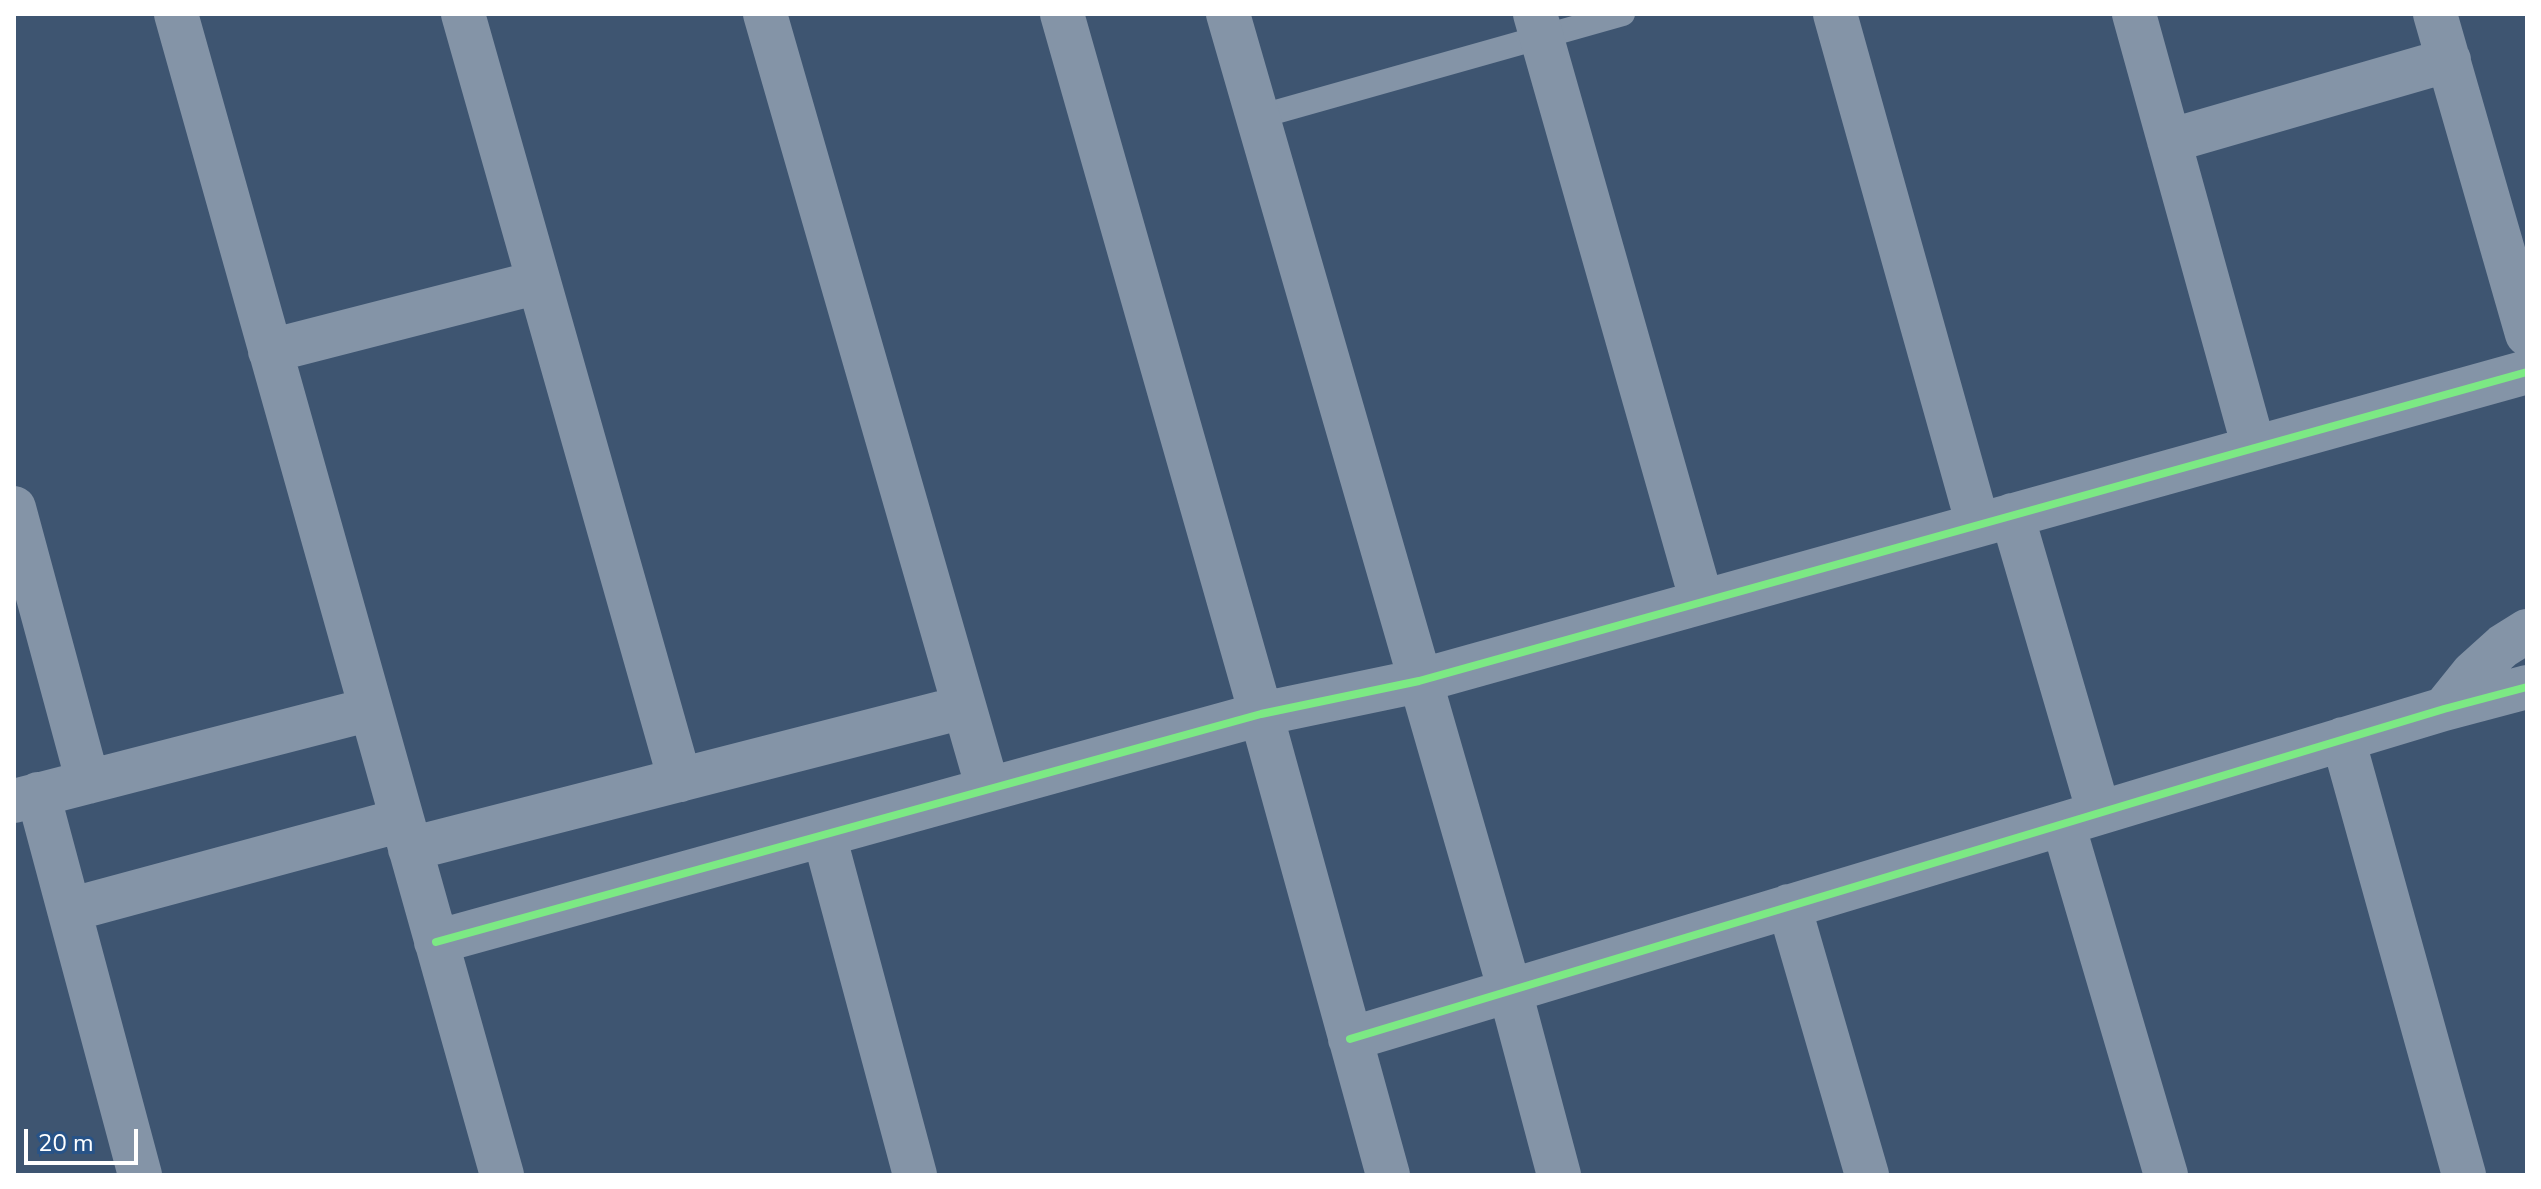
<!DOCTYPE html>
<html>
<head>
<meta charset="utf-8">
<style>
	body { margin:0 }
	#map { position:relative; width:2541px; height:1189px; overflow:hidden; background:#3e5571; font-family:"Nunito Sans",sans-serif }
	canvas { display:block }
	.frame { position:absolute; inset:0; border:16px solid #fff; pointer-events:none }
	.scale { position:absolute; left:24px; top:1129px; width:114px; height:36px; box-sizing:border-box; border:4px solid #fff; border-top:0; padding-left:10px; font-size:24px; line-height:28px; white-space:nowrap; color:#fff; -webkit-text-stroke:6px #285387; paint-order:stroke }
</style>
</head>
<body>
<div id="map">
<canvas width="2541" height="1189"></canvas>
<div class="frame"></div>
<div class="scale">20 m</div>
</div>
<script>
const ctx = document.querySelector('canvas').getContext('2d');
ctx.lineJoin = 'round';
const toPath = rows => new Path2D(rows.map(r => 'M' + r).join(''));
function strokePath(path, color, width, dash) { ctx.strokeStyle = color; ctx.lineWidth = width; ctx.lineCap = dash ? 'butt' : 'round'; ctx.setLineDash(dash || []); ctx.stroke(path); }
strokePath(toPath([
	[1258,117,1623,14]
]), '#8494a7', 24);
strokePath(toPath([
	[176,14,502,1175],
	[463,14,680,780],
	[765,14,988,789],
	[1062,14,1261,714,1388,1175],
	[1228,14,1510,991,1559,1175],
	[1535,14,1702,602],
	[1835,14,1978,525],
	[2134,14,2254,448],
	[2435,14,2527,334],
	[2169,141,2449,60],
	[270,351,539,282],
	[14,508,88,782],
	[2012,515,2099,813],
	[2444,709,2473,673,2503,646,2527,631],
	[2343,739,2464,1175],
	[38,794,140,1175],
	[14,801,371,709],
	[2063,824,2166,1175],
	[824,835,915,1175],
	[410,849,964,707],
	[1789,906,1867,1175],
	[69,910,402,820],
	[436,942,1261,714,1419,681,2527,372],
	[1350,1039,2444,709,2527,687]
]), '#8494a7', 44);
strokePath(toPath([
	[436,942,1261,714,1419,681,2527,372],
	[1350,1039,2444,709,2527,687]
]), '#7ce984', 8);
</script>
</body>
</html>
